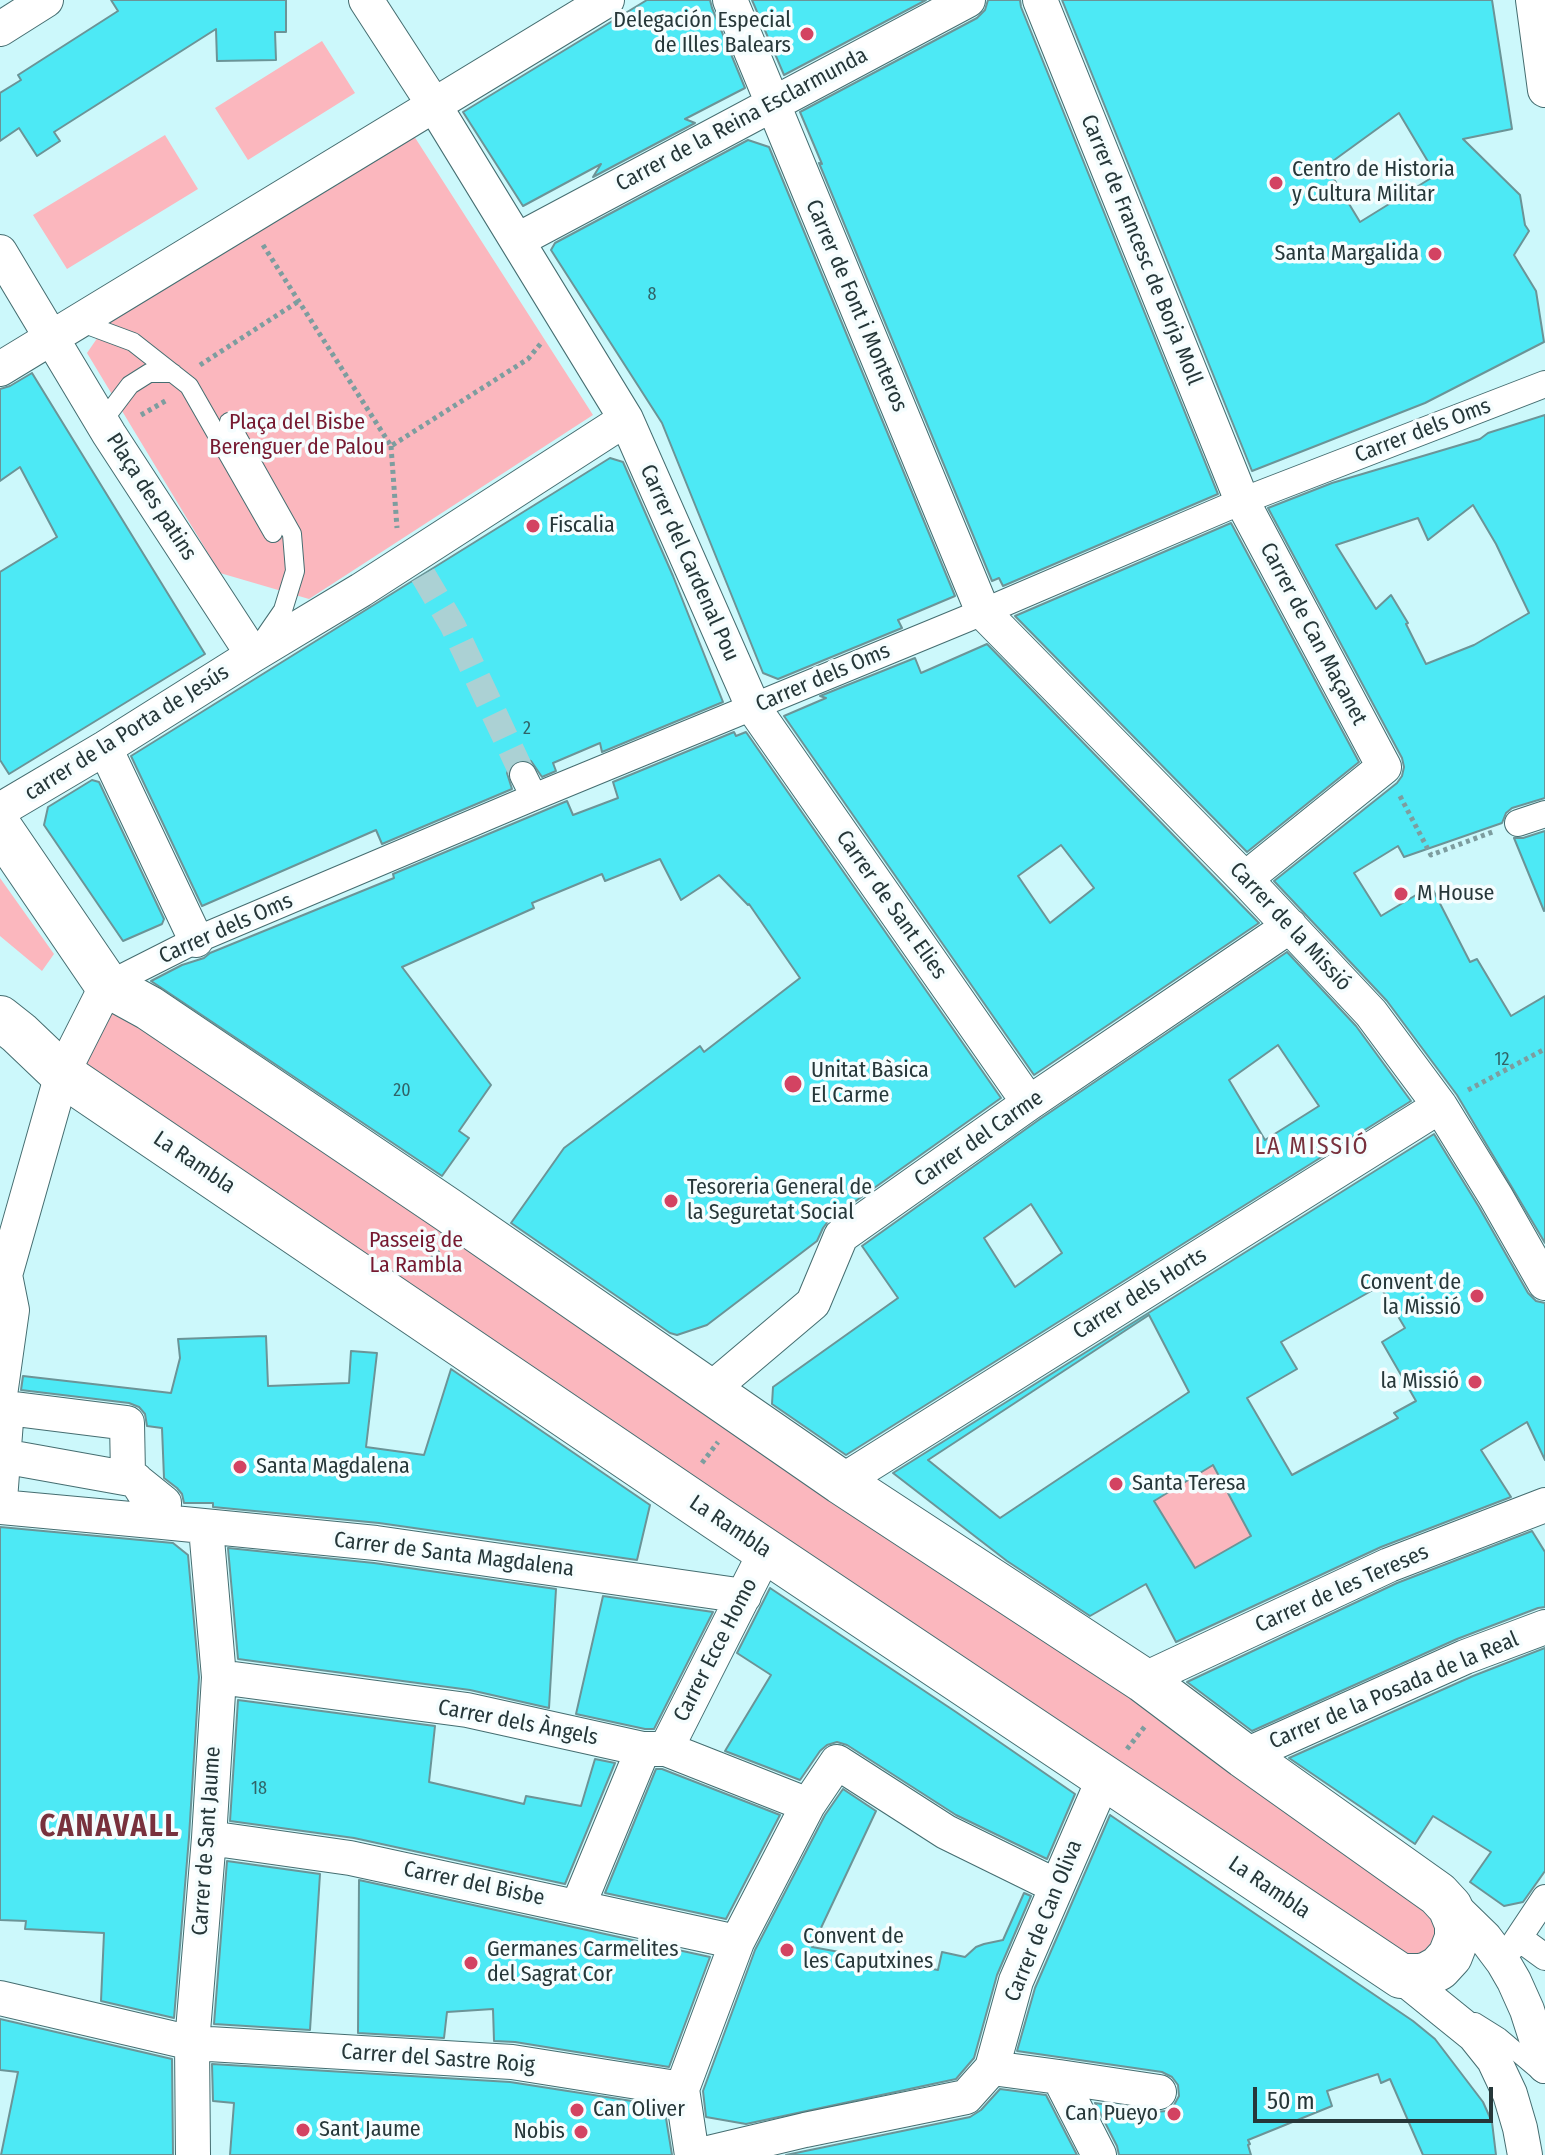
<!DOCTYPE html>
<html>
<head>
<meta charset="utf-8">
<style>
	body { margin:0 }
	#map { position:relative; width:1545px; height:2155px; overflow:hidden; background:#ccf8fb; font-family:"Fira Sans Condensed",sans-serif }
	canvas { display:block }
	.scale { position:absolute; left:1253px; top:2087px; width:240px; height:36px; box-sizing:border-box; border:4px solid #263739; border-top:0; padding-left:10px; font-size:24px; line-height:28px; white-space:nowrap; color:#263739; -webkit-text-stroke:6px #f5fdfe; paint-order:stroke }
</style>
</head>
<body>
<div id="map">
<canvas width="1545" height="2155"></canvas>
<div class="scale">50 m</div>
</div>
<script>
const ctx = document.querySelector('canvas').getContext('2d');
ctx.lineJoin = 'round';
function fillPath(path, color) { ctx.fillStyle = color; ctx.fill(path, 'evenodd'); }
const toPath = rows => new Path2D(rows.map(r => 'M' + r).join(''));
function strokePath(path, color, width, dash) { ctx.strokeStyle = color; ctx.lineWidth = width; ctx.lineCap = dash ? 'butt' : 'round'; ctx.setLineDash(dash || []); ctx.stroke(path); }
function write(font, color, halo, rows, align = 'center') {
  ctx.font = font + ' "Fira Sans Condensed",sans-serif'; ctx.lineWidth = 7; ctx.setLineDash([]); ctx.textBaseline = 'middle'; ctx.strokeStyle = halo; ctx.fillStyle = color; for (const [text, x, y, turn = 0] of rows) {
    ctx.save(); ctx.translate(x, y); ctx.rotate((+turn || 0) * Math.PI / 180); ctx.textAlign = isNaN(turn) ? turn : align; if (halo) ctx.strokeText(text, 0, 0); ctx.fillText(text, 0, 0); ctx.restore();
  }
}
fillPath(toPath([
	[322,41,355,93,248,160,215,108],
	[165,135,198,189,67,269,33,215],
	[414,136,593,415,309,599,220,573,87,353,109,321],
	[0,878,54,954,42,971,0,936],
	[114,999,1140,1698,1446,1918,1420,1967,79,1075],
	[1213,1465,1251,1536,1195,1568,1154,1501]
]), '#fbb7be');
const building = toPath([
	[111,0,286,0,286,32,275,32,276,60,217,61,216,29,54,132,60,141,37,156,19,128,0,141,0,93,21,80,18,75,118,11,111,0],
	[647,0,710,0,712,8,745,88,685,119,695,123,593,177,601,164,523,206,463,112,647,0],
	[752,0,926,0,784,75,752,0],
	[988,0,1020,0,1021,7,1218,494,1003,586,999,578,992,581,819,163,822,164,800,112,977,18,985,10,988,0],
	[1062,0,1492,0,1512,129,1463,139,1520,195,1525,225,1529,231,1514,255,1536,291,1544,342,1425,403,1252,471,1062,0],
	[1399,113,1436,175,1360,222,1326,166,1399,113],
	[748,140,769,147,955,596,898,620,902,628,778,679,763,673,662,423,551,250,555,243,748,140],
	[32,373,205,654,9,774,0,760,0,572,57,537,20,467,0,481,0,389,10,386,32,373],
	[1545,415,1545,798,1512,808,1506,813,1502,823,1404,857,1398,846,1354,873,1381,916,1431,886,1470,962,1477,959,1511,1016,1545,996,1545,1243,1457,1095,1387,1001,1274,881,1397,783,1402,776,1404,767,1402,758,1268,508,1332,483,1480,439,1488,433,1545,415],
	[1473,505,1496,544,1529,613,1474,645,1426,664,1406,624,1408,623,1391,595,1376,609,1336,545,1418,518,1428,540,1473,505],
	[610,458,623,462,673,576,723,702,602,752,600,743,553,763,556,771,542,777,531,761,523,759,517,760,510,766,507,773,512,789,382,844,376,830,202,906,131,756,610,458],
	[1231,523,1359,762,1247,852,1015,616,1231,523],
	[987,644,1259,923,1034,1075,784,716,826,698,820,696,915,658,921,673,987,644],
	[1061,845,1094,888,1050,923,1018,876,1061,845],
	[734,732,736,736,746,732,1001,1098,829,1220,823,1228,817,1241,707,1325,677,1335,670,1333,511,1223,564,1148,700,1046,704,1052,800,978,749,904,748,905,719,875,681,900,660,859,605,881,602,874,532,903,534,908,402,967,491,1085,459,1131,469,1138,442,1176,151,981,182,965,204,958,210,953,394,878,393,874,567,801,573,815,618,798,613,782,734,732],
	[92,780,99,782,164,919,162,924,123,941,44,825,48,807,92,780],
	[1545,831,1545,910,1544,911,1514,838,1523,838,1545,831],
	[1287,952,1356,1026,1411,1101,846,1455,772,1404,773,1387,898,1298,862,1246,1040,1119,1287,952],
	[1278,1045,1319,1106,1265,1140,1229,1080,1278,1045],
	[1031,1204,1062,1253,1015,1287,984,1238,1031,1204],
	[1434,1134,1479,1207,1528,1293,1536,1301,1545,1303,1545,1460,1527,1422,1481,1450,1511,1497,1381,1547,1176,1642,1146,1584,1090,1616,1007,1561,893,1473,1434,1134],
	[1380,1286,1405,1328,1382,1342,1416,1401,1394,1413,1398,1418,1292,1475,1247,1398,1297,1369,1281,1342,1380,1286],
	[1149,1315,1189,1392,1000,1518,928,1460,1149,1315],
	[1213,1465,1251,1536,1195,1568,1154,1501,1213,1465],
	[266,1336,268,1386,349,1383,351,1351,377,1353,366,1447,424,1455,451,1369,650,1505,637,1560,379,1523,213,1507,213,1503,184,1503,182,1494,177,1488,164,1478,162,1428,147,1426,145,1414,139,1407,129,1403,21,1390,23,1376,171,1393,180,1358,178,1339,266,1336],
	[0,1527,173,1543,188,1555,199,1677,189,1837,174,2018,101,2001,104,1933,25,1929,26,1921,0,1920,0,1527],
	[1532,1531,1545,1552,1545,1607,1538,1608,1457,1639,1252,1731,1187,1682,1397,1583,1532,1531],
	[228,1548,374,1563,556,1589,549,1708,470,1690,238,1659,228,1548],
	[770,1588,956,1712,1075,1794,1047,1859,956,1815,847,1745,837,1742,827,1745,820,1751,800,1780,725,1751,771,1675,737,1653,770,1588],
	[603,1596,713,1612,654,1729,645,1729,576,1714,603,1596],
	[1545,1648,1545,1871,1523,1902,1504,1906,1470,1882,1491,1852,1433,1816,1415,1844,1289,1758,1473,1676,1545,1648],
	[238,1700,435,1726,429,1782,524,1804,526,1796,581,1806,595,1759,615,1763,565,1884,354,1838,230,1821,238,1700],
	[656,1769,662,1769,780,1815,726,1919,605,1893,656,1769],
	[843,1789,876,1811,812,1947,938,1970,942,1952,965,1957,976,1947,984,1944,1003,1940,1024,1893,1031,1896,997,1975,974,2058,956,2079,746,2124,706,2117,703,2091,755,1950,825,1815,843,1789],
	[1110,1815,1413,2021,1435,2039,1483,2102,1492,2122,1496,2155,1423,2155,1390,2079,1381,2083,1378,2074,1327,2091,1332,2106,1248,2140,1250,2144,1248,2145,1251,2155,1119,2155,1117,2146,1095,2103,1156,2112,1166,2111,1174,2105,1179,2096,1178,2085,1172,2077,1162,2072,1017,2051,1035,1988,1110,1815],
	[227,1861,320,1874,310,2030,214,2024,227,1861],
	[359,1880,710,1957,669,2067,515,2042,494,2041,493,2009,447,2012,444,2038,358,2033,359,1880],
	[0,2019,172,2059,173,2155,1,2155,18,2072,0,2070,0,2019],
	[212,2064,510,2082,664,2106,672,2155,230,2155,234,2103,213,2101,212,2064],
	[1000,2089,1046,2095,1077,2155,786,2155,970,2117,981,2110,1000,2089]
]);
fillPath(building, '#4de9f5');
strokePath(building, '#6b9497', 2);
strokePath(toPath([
	[423,575,453,626,523,775]
]), '#abd1d4', 26, [26, 13]);
const service = toPath([
	[75,324,90,326,133,342,189,386,273,533],
	[102,422,130,385,149,373,173,373],
	[229,422,292,534,295,571,283,610,263,639],
	[1475,2022,1499,2037,1543,2074]
]);
const pedestrian = toPath([
	[523,775,534,797],
	[1518,823,1545,814],
	[107,985,196,940,534,797,983,612,1242,501,1545,384],
	[1519,1938,1545,1957],
	[1513,1946,1545,1898]
]);
const minor = toPath([
	[366,0,434,105,626,419,753,707,1029,1103],
	[730,0,983,612,1245,879,1371,1013,1440,1106,1496,1197,1545,1283],
	[1040,0,1242,501,1384,767,1245,879],
	[1533,0,1545,90],
	[0,29,46,0],
	[518,240,968,0],
	[0,252,109,434,253,655],
	[0,369,607,0],
	[105,748,196,940],
	[0,810,105,748,253,655,361,590,626,419],
	[709,1391,813,1303,841,1236,1029,1103,1290,926],
	[0,1395,12,1310,5,1275,62,1074,107,985],
	[0,1446,8,1457,136,1480,163,1522,376,1543,744,1596],
	[841,1482,1440,1106],
	[0,1500,7,1408,127,1423,128,1474,164,1503,163,1522,0,1507],
	[219,1677,467,1710,643,1749,666,1749,808,1805],
	[1143,1680,1389,1565,1545,1505],
	[666,1749,766,1551],
	[1244,1756,1465,1657,1545,1627],
	[209,1838,350,1858,737,1942],
	[1447,1901,1485,1938,1503,1962,1514,1981,1527,2010,1545,2066],
	[578,1906,643,1749],
	[1401,1976,1474,2035,1494,2060,1510,2094,1520,2128,1525,2155],
	[0,1998,192,2043,512,2062,682,2089],
	[992,2068,1059,2077,1099,2155],
	[1059,2077,1159,2092],
	[193,2155,192,2043,209,1838,219,1677,206,1528],
	[692,2155,682,2089,737,1942,808,1805,837,1762,946,1832,1056,1886],
	[700,2155,805,2130,966,2097,992,2068,1016,1981,1104,1778]
]);
const tertiary = toPath([
	[0,828,107,985,149,1008,448,1210,841,1482,1143,1680,1244,1756,1438,1894,1450,1907,1457,1924,1457,1938,1450,1956,1439,1968,1428,1974,1420,1976,1401,1976,718,1519,62,1074,19,1033,0,1018]
]);
strokePath(service, '#456d70', 20);
strokePath(pedestrian, '#456d70', 28);
strokePath(minor, '#456d70', 36);
strokePath(tertiary, '#456d70', 46);
strokePath(toPath([
	[263,245,391,446,528,359,542,342],
	[200,365,299,301],
	[141,415,167,400],
	[391,446,397,528],
	[1400,796,1431,855,1495,831],
	[1468,1090,1545,1049],
	[422,1273,439,1249],
	[702,1463,718,1442],
	[1127,1749,1146,1725]
]), '#7d9d9f', 5, [4, 4]);
strokePath(service, '#fff', 18);
strokePath(pedestrian, '#fff', 26);
strokePath(minor, '#fff', 34);
strokePath(tertiary, '#fff', 44);
for (const [x, y, r, color] of [
	[807,34,8,"#d34362"],
	[1276,183,8,"#d34362"],
	[1435,254,8,"#d34362"],
	[533,526,8,"#d34362"],
	[1401,894,8,"#d34362"],
	[793,1084,10,"#d34362"],
	[671,1201,8,"#d34362"],
	[1477,1296,8,"#d34362"],
	[1475,1382,8,"#d34362"],
	[240,1467,8,"#d34362"],
	[1116,1484,8,"#d34362"],
	[787,1950,8,"#d34362"],
	[471,1963,8,"#d34362"],
	[577,2110,8,"#d34362"],
	[1174,2114,8,"#d34362"],
	[303,2130,8,"#d34362"],
	[581,2132,8,"#d34362"]
]) { const dot = new Path2D(); dot.arc(x, y, r, 0, 2 * Math.PI); ctx.fillStyle = color; ctx.fill(dot); strokePath(dot, '#f5fdfe', 3); }
write('18px', '#306468', null, [
	["8",652,295],
	["2",527,729],
	["12",1502,1060],
	["20",402,1091],
	["18",259,1789]
]);
write('22px', '#263739', '#f5fdfe', [
	["Delegación Especial",791,21,"right"],
	["de Illes Balears",791,46,"right"],
	["Centro de Historia",1292,170],
	["y Cultura Militar",1292,195],
	["Santa Margalida",1419,254,"right"],
	["Fiscalia",549,526],
	["M House",1417,894],
	["Unitat Bàsica",811,1071],
	["El Carme",811,1096],
	["Tesoreria General de",687,1188],
	["la Seguretat Social",687,1213],
	["Convent de",1461,1283,"right"],
	["la Missió",1461,1308,"right"],
	["la Missió",1459,1382,"right"],
	["Santa Magdalena",256,1467],
	["Santa Teresa",1132,1484],
	["Convent de",803,1937],
	["les Caputxines",803,1962],
	["Germanes Carmelites",487,1950],
	["del Sagrat Cor",487,1975],
	["Can Oliver",593,2110],
	["Can Pueyo",1158,2114,"right"],
	["Sant Jaume",319,2130],
	["Nobis",565,2132,"right"]
], 'left');
write('22px', '#263739', '#f5fdfe', [
	["Carrer de la Reina Esclarmunda",742,120,-28],
	["Carrer de Francesc de Borja Moll",1141,250,68],
	["Carrer de Font i Monteros",856,306,67],
	["Carrer dels Oms",1423,431,-21],
	["Plaça des patins",151,497,57],
	["Carrer del Cardenal Pou",689,563,66],
	["Carrer de Can Maçanet",1313,634,62],
	["Carrer dels Oms",823,678,-23],
	["carrer de la Porta de Jesús",127,733,-32],
	["Carrer de Sant Elies",891,905,55],
	["Carrer de la Missió",1290,927,47],
	["Carrer dels Oms",226,929,-24],
	["Carrer del Carme",979,1139,-35],
	["La Rambla",194,1163,34],
	["Carrer dels Horts",1140,1294,-32],
	["La Rambla",730,1527,34],
	["Carrer de Santa Magdalena",454,1555,7],
	["Carrer de les Tereses",1342,1589,-24],
	["Carrer Ecce Homo",716,1650,-63],
	["Carrer de la Posada de la Real",1394,1691,-23],
	["Carrer dels Àngels",518,1723,11],
	["Carrer de Sant Jaume",207,1841,-86],
	["Carrer del Bisbe",474,1884,12],
	["La Rambla",1269,1888,34],
	["Carrer de Can Oliva",1044,1921,-68],
	["Carrer del Sastre Roig",438,2059,4]
]);
write('22px', '#761930', '#f5fdfe', [
	["Plaça del Bisbe",297,423],
	["Berenguer de Palou",297,448],
	["Passeig de",416,1241],
	["La Rambla",416,1266]
]);
ctx.letterSpacing = '2px';
write('24px', '#78313d', '#f5fdfe', [
	["LA MISSIÓ",1312,1147]
]);
ctx.letterSpacing = '0px';
ctx.letterSpacing = '2px';
write('bold 30px', '#78313d', '#f5fdfe', [
	["CANAVALL",110,1828]
]);
ctx.letterSpacing = '0px';
</script>
</body>
</html>
